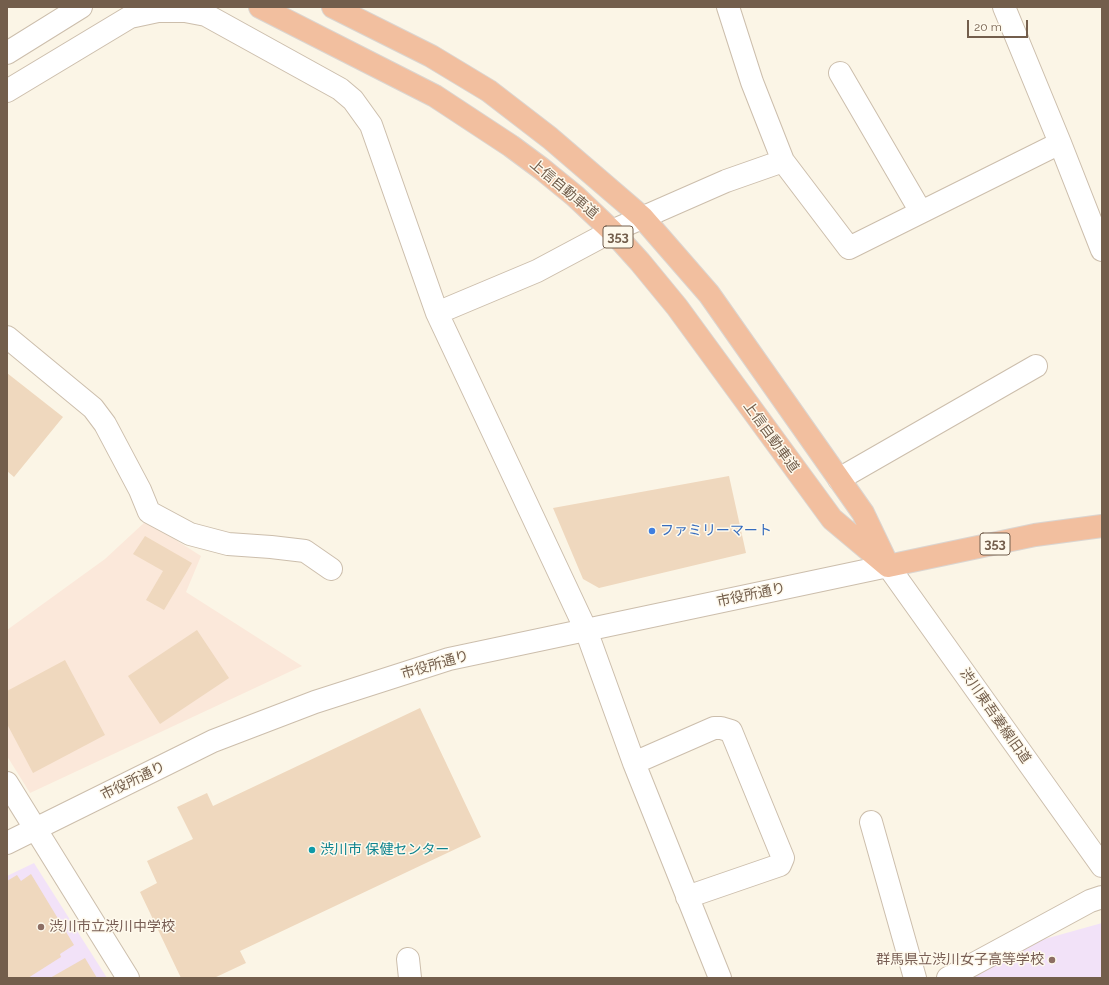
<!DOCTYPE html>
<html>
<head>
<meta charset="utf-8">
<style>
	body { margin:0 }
	#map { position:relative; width:1109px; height:985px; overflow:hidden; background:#fbf5e6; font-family:Raleway,sans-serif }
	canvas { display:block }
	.frame { position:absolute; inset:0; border:8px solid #735e4c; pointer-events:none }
	.scale { position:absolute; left:967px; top:20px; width:61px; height:18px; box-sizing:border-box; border:2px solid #735e4c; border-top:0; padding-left:5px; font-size:12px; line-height:14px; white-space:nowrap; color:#735e4c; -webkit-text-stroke:3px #fef9ec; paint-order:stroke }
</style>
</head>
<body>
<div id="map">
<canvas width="1109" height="985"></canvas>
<div class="frame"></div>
<div class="scale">20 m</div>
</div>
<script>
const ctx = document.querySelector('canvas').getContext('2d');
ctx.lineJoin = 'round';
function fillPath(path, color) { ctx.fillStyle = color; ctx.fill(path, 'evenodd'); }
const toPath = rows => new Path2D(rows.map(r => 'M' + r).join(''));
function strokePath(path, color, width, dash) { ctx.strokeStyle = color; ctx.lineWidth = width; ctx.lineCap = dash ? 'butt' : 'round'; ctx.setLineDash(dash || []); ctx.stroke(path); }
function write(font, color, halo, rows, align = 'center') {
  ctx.font = font + ' Raleway,"Noto Sans JP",sans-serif'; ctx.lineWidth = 3; ctx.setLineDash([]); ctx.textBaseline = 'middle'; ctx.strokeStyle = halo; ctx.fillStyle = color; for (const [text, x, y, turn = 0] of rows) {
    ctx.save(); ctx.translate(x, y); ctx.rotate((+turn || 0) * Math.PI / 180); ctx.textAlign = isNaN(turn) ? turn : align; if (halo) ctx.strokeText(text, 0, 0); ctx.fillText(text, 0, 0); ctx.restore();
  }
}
fillPath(toPath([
	[146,521,201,556,186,592,302,666,30,793,7,756,7,630,105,559]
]), '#fbe8da');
fillPath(toPath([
	[34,863,107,978,7,978,7,876],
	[1102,923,1102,978,971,978,1034,942]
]), '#f2e2f8');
fillPath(toPath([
	[7,373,63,417,14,477,7,471],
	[729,476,746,553,599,588,583,579,553,508],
	[145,536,192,563,164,610,146,600,163,571,133,554],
	[197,630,229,678,160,724,128,676],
	[65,660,105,735,33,773,7,724,7,691],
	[420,708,481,837,240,951,246,963,214,978,181,978,140,892,157,883,147,861,193,839,177,807,207,793,213,806],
	[31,874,74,945,60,954,61,957,28,978,7,978,7,881,17,875,21,881],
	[85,958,97,978,50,978]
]), '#efd8be');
const minor = toPath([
	[728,7,752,82,783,161,849,248,1060,143],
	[1004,7,1060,143,1102,250],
	[7,53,81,7],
	[840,73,921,212],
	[7,91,130,17,158,11,185,11,206,15,340,89,353,100,371,125,437,313,586,630,634,763,720,978],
	[437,313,537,271,612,231,726,181,783,161],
	[7,337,93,408,105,424,140,490,149,512,190,534,228,544,271,547,305,551,331,569],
	[839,479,1036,366],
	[634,763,714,728,721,728,731,731,783,858,780,865,687,897],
	[7,783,128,978],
	[871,822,915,978],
	[7,843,213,741,315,702,449,659,888,566,1102,866],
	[408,959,410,978],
	[948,978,1090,901,1102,897]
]);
const highway = toPath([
	[260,7,435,96,511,146,542,169,575,196,612,231,640,262,677,307,832,519,888,566],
	[333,7,431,56,489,91,550,138,642,217,709,294,863,513,885,559],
	[888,566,1035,535,1102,526]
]);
strokePath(minor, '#ccbeac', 24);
strokePath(highway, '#dbd5d0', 24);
strokePath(minor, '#fff', 22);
strokePath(highway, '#f2bf9f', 22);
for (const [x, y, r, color] of [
	[652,531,4,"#3f7fe0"],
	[312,850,4,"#0f9aa8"],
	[41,927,4,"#8d6e63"],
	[1052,960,4,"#8d6e63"]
]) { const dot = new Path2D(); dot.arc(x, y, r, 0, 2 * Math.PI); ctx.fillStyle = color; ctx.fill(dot); strokePath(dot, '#fef9ec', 1.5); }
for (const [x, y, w] of [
	[618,237,30],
	[995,544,30]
]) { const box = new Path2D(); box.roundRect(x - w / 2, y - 11, w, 22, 3); ctx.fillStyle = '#fef9ec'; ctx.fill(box); strokePath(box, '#735e4c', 1); }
write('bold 13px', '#735e4c', null, [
	["353",618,237],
	["353",995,544]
]);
write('14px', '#735e4c', '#fef9ec', [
	["上信自動車道",564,189,40],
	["上信自動車道",771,437,54],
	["市役所通り",751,595,-12],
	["市役所通り",435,665,-16],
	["渋川東吾妻線旧道",995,716,55],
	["市役所通り",133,781,-26]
]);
write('14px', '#366cbe', '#fef9ec', [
	["ファミリーマート",660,531]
], 'left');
write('14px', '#0d838f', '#fef9ec', [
	["渋川市 保健センター",320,850]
], 'left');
write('14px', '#785e54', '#fef9ec', [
	["渋川市立渋川中学校",49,927],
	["群馬県立渋川女子高等学校",1044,960,"right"]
], 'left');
</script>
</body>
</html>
